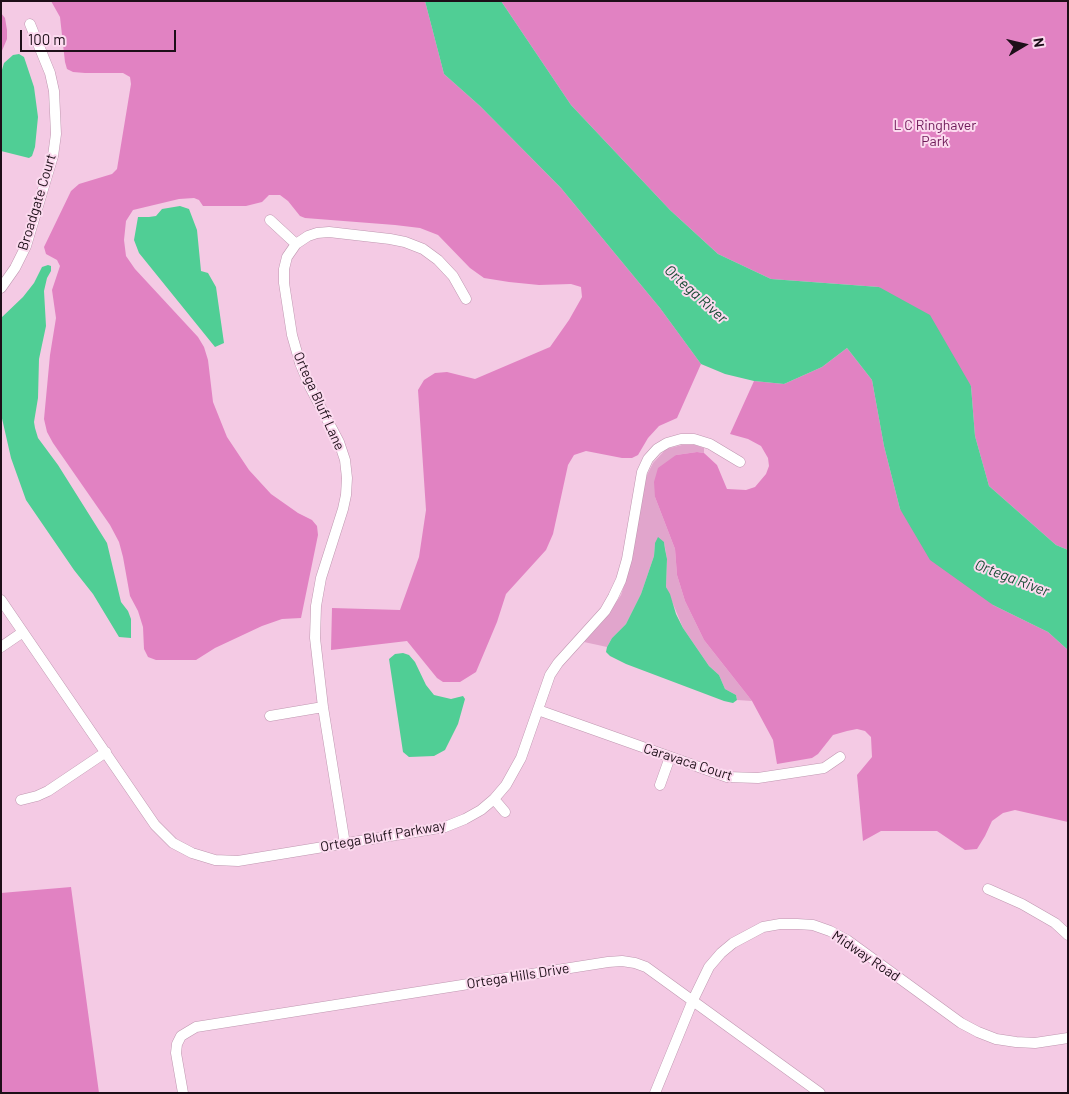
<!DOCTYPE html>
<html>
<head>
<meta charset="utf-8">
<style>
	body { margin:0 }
	#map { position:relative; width:1069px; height:1094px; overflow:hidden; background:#f4cae4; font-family:Barlow,sans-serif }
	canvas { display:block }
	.frame { position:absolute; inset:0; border:2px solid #1d0f18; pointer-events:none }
	.north { position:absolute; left:999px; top:20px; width:50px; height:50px; -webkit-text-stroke:4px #fcdaef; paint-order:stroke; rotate:81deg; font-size:14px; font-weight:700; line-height:20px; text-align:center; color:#1d0f18 }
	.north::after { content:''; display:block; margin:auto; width:18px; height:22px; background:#1d0f18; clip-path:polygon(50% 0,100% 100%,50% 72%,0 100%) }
	.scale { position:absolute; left:20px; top:30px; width:156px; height:22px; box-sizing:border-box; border:2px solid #1d0f18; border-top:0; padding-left:6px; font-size:15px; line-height:18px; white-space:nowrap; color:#1d0f18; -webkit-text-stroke:4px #fcdaef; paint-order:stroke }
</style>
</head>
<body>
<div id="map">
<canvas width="1069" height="1094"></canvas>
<div class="frame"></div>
<div class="north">N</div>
<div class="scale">100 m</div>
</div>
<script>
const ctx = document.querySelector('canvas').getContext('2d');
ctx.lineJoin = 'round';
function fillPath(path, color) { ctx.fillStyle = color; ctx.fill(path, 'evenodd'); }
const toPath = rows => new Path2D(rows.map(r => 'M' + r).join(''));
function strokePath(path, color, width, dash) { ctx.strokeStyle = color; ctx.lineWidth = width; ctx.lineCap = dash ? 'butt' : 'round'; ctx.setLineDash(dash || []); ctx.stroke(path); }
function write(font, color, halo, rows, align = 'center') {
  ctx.font = font + ' Barlow,sans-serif'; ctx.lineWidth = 4; ctx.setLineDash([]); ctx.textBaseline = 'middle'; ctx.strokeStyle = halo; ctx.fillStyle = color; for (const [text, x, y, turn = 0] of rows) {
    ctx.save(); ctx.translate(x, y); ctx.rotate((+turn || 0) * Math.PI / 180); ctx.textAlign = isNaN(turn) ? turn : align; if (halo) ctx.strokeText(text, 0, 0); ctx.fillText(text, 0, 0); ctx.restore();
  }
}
fillPath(toPath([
	[682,445,695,445,704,448,704,453,697,452,676,455,655,497,675,549,677,575,685,601,704,640,752,701,737,700,736,695,725,689,719,675,709,666,683,628,666,587,667,559,664,542,655,543,654,556,641,594,626,624,612,638,607,647,584,642,605,619,621,595,632,559,646,477,653,463,666,449]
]), '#e1a5cc');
fillPath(toPath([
	[51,1,425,1,444,74,480,106,561,188,660,308,701,364,677,418,659,426,648,438,638,455,632,458,622,458,586,451,574,455,568,465,553,534,546,550,506,594,497,622,476,672,460,682,443,682,437,678,407,641,331,650,332,608,400,610,419,557,426,510,418,390,424,380,435,373,447,372,475,379,550,347,569,320,582,297,581,287,571,284,539,285,509,282,484,278,470,268,438,235,420,228,395,225,305,218,300,216,288,201,280,195,269,195,262,202,246,206,203,206,199,200,194,198,179,199,133,210,126,221,124,240,126,256,135,269,198,337,204,347,208,360,213,402,227,437,249,470,271,494,298,513,312,520,317,526,318,535,301,618,282,619,262,626,215,648,196,660,156,660,148,657,144,649,143,627,138,611,130,596,123,557,119,542,110,525,53,443,47,432,44,419,50,355,56,318,52,290,60,266,57,260,46,254,44,247,71,191,79,184,112,174,117,169,131,84,130,77,123,73,85,73,73,72,67,69,65,62,60,17],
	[501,1,1068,1,1068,550,1056,545,989,486,975,436,971,386,879,287,771,279,718,254,670,210,571,105],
	[1,13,5,18,7,30,7,39,1,53],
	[847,348,872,380,884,446,900,509,993,605,1048,632,1068,650,1068,822,1015,810,1003,813,992,821,985,836,977,849,965,850,937,831,881,831,863,841,857,775,872,757,871,737,865,731,857,729,847,731,833,735,818,754,812,758,777,764,773,740,752,701,704,640,685,601,677,575,675,549,655,497,654,482,658,468,676,455,697,452,704,453,717,465,727,489,746,490,755,487,766,474,769,466,768,458,761,446,748,439,730,434,754,381,784,384,822,367],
	[71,887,99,1093,1,1093,1,893]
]), '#e182c2');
fillPath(toPath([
	[425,1,501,1,571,105,670,210,718,254,771,279,879,287,930,315,971,386,975,436,989,486,1056,545,1068,550,1068,650,1048,632,993,605,930,560,900,509,884,446,872,380,847,348,822,367,784,384,754,381,725,374,701,364,660,308,561,188,480,106,444,74],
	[19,54,24,57,34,87,38,117,35,147,32,156,29,158,1,151,1,73,4,63,13,55],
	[180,206,189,209,197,230,201,271,208,273,216,287,224,343,215,347,139,253,134,240,138,217,149,217,156,216,162,209],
	[48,265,51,266,51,271,47,278,44,291,46,326,39,359,38,398,34,422,35,428,38,438,58,465,107,543,121,602,128,611,131,619,131,638,119,637,93,594,74,570,26,500,11,458,1,414,1,318,23,297,34,283,42,267],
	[658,537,664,542,665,549,667,559,666,587,670,594,676,614,683,628,709,666,719,675,725,689,736,695,737,700,733,703,724,701,626,664,610,656,606,652,607,647,612,638,626,624,641,594,654,556,655,543],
	[403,653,409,655,415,662,426,685,434,695,451,699,463,696,465,699,458,724,445,750,434,756,409,757,403,752,389,659,395,654]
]), '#50ce95');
const street = toPath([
	[270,220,296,244],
	[1,288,15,268,26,246,53,156,56,134,54,91,50,73,30,24],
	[1,600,155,825,173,843,192,853,215,860,238,861,445,827,465,819,481,810,494,799,506,785,521,758,550,675,558,663,605,611,613,597,621,580,627,559,642,472,648,459,657,449,667,443,681,439,694,439,710,444,740,462],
	[1,647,23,632],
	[538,710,727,777,758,778,824,768,840,757],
	[270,716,323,707],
	[660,785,670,757],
	[494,799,505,812],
	[21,800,37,796,48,791,106,752],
	[345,844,323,707,315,638,316,606,321,578,343,509,346,495,347,478,345,460,339,442,310,387,300,363,292,335,284,283,284,269,287,257,296,244,308,236,317,233,329,232,390,239,405,242,423,249,438,260,453,276,466,299],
	[988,889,1022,904,1055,923,1068,935],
	[183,1093,176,1053,177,1044,181,1036,196,1027,608,962,622,961,635,963,646,967,820,1093],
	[655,1093,693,1000,709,967,721,953,733,943,763,927,780,924,797,924,813,925,830,931,847,940,961,1023,978,1032,996,1039,1016,1042,1035,1043,1068,1038]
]);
strokePath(street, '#bf97b0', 11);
strokePath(street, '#fff', 10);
write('14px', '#6e1a58', '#fcdaef', [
	["L C Ringhaver",935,125],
	["Park",935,141]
]);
write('14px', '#1d0f18', '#fcdaef', [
	["Broadgate Court",37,202,-73],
	["Ortega Bluff Lane",319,401,66],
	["Caravaca Court",688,762,18],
	["Ortega Bluff Parkway",383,836,-10],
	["Midway Road",866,956,34],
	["Ortega Hills Drive",518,976,-9]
]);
write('italic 15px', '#194c35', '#fcdaef', [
	["Ortega River",696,294,42],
	["Ortega River",1012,578,21]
]);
</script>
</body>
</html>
